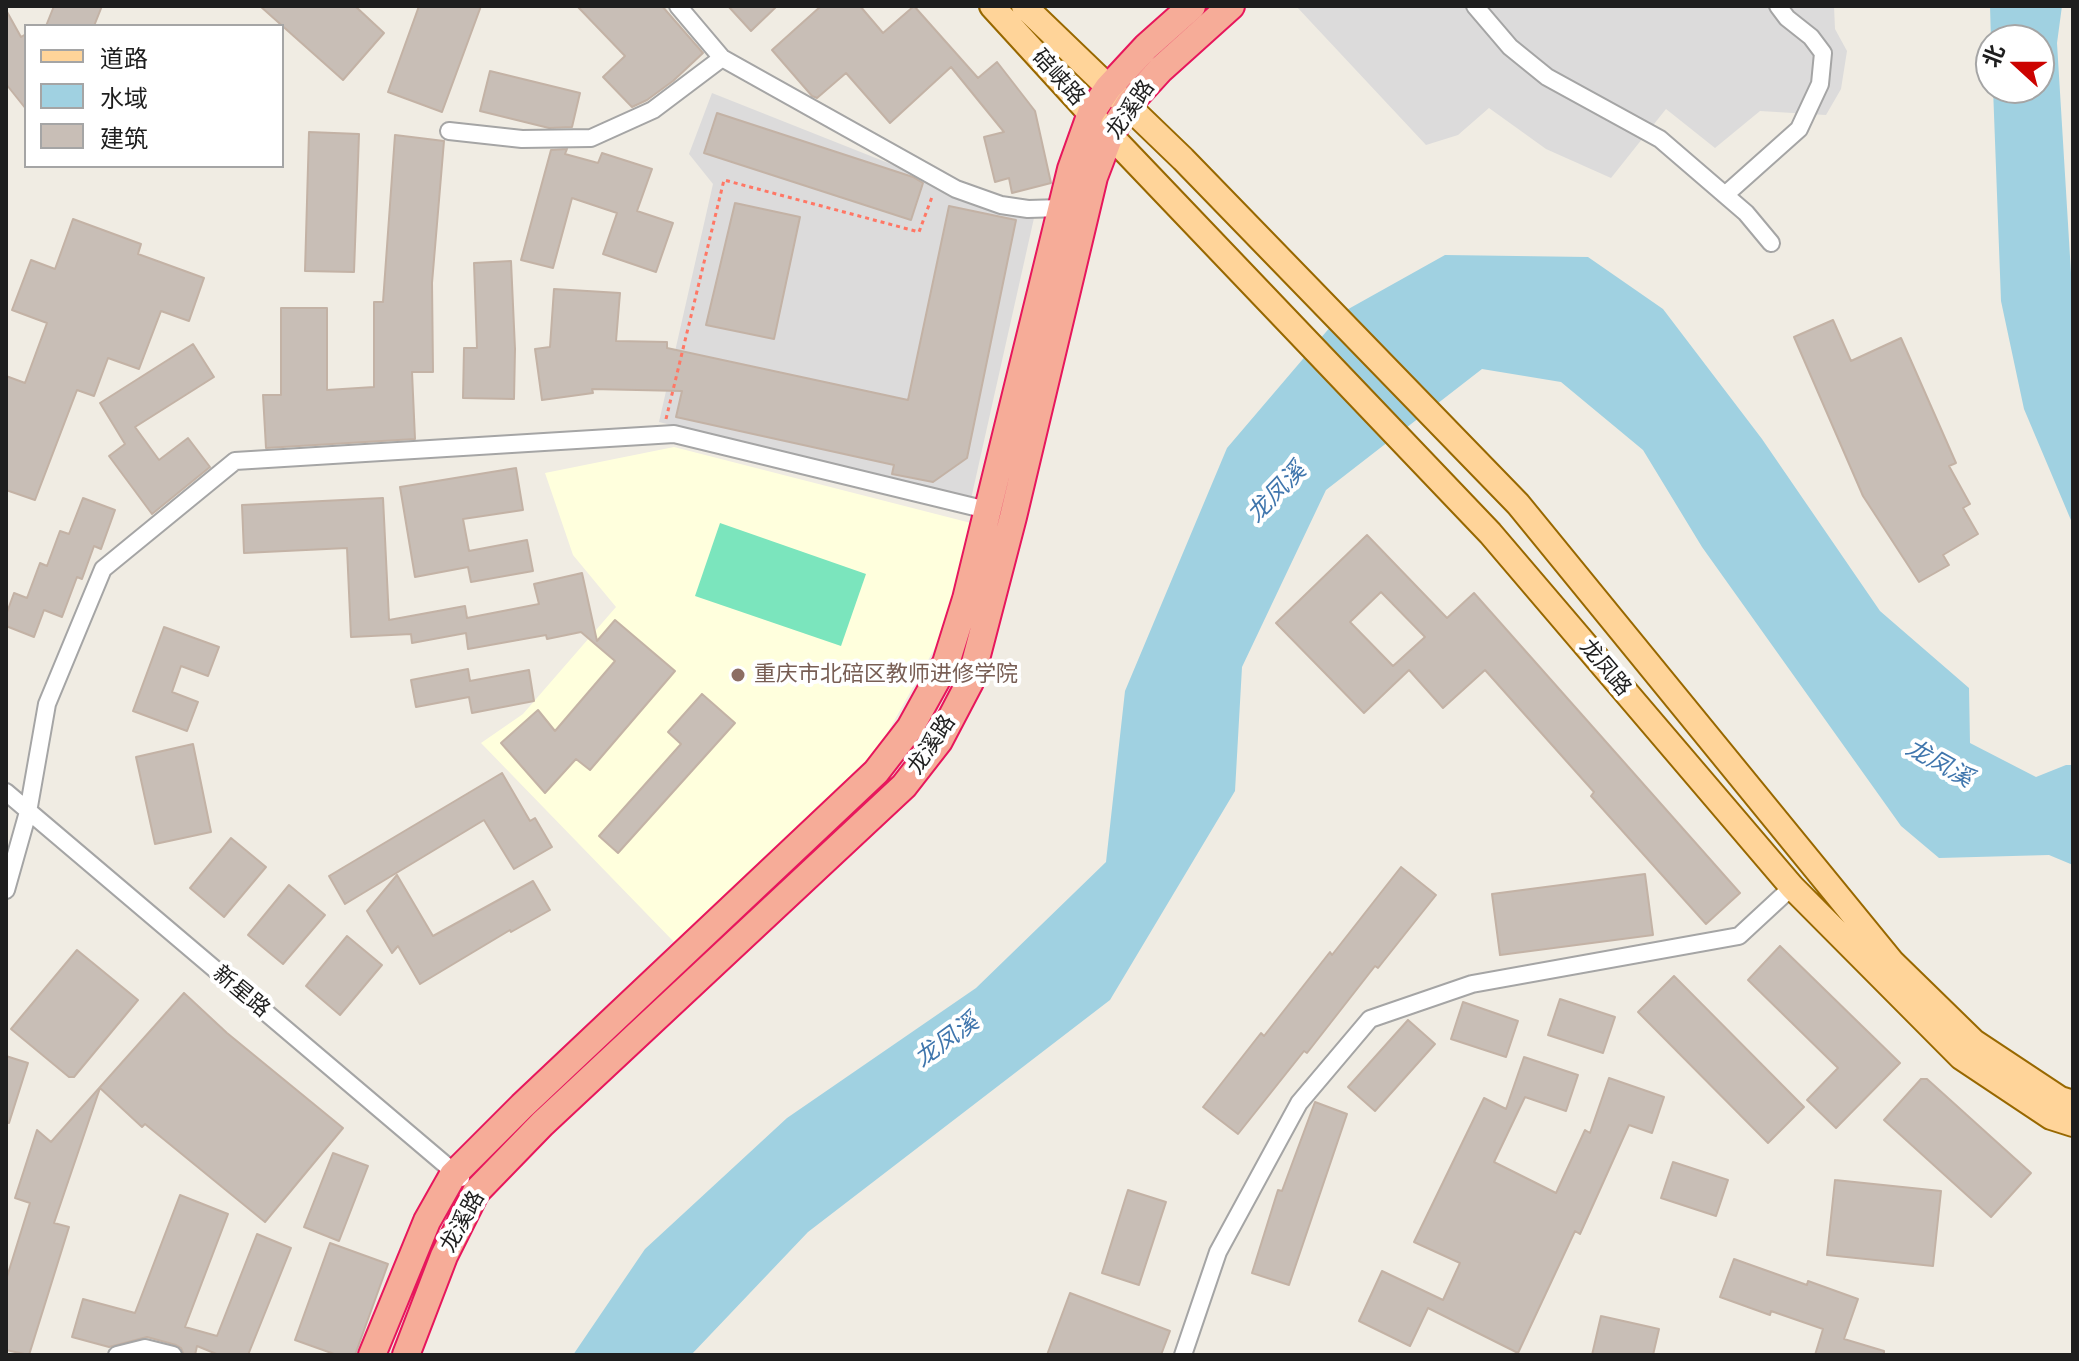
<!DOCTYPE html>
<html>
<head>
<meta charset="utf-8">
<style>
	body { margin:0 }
	#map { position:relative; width:2079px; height:1361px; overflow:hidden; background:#f0ece3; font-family:"Fira Sans","Noto Sans SC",sans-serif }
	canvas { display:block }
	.frame { position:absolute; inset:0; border:8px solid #1e1e1e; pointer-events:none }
	.legend { position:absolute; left:24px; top:24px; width:260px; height:144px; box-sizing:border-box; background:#fff; border:2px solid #a5a5a5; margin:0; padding:10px 14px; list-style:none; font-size:24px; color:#1e1e1e }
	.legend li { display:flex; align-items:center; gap:16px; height:40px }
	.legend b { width:40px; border:2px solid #a5a5a5 }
	.north { position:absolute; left:1975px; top:24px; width:80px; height:80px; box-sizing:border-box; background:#fff; border:2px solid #a5a5a5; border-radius:50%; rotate:291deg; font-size:22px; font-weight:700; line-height:32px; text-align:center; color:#1e1e1e }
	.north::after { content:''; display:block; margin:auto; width:28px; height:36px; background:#cc0300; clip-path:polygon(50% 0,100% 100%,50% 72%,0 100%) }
</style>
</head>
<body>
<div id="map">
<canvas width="2079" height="1361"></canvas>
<div class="frame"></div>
<ul class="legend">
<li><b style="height:10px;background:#ffd499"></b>道路</li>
<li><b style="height:22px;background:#a0d1e1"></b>水域</li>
<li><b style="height:22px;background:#c8beb6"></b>建筑</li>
</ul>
<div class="north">北</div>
</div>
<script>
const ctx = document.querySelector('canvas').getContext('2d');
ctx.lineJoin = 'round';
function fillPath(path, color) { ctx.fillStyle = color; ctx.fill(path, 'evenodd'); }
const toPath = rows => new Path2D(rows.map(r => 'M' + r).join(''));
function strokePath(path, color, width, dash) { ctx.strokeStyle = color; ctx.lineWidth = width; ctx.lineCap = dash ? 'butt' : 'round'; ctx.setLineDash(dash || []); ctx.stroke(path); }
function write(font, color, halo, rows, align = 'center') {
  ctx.font = font + ' "Fira Sans","Noto Sans SC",sans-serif'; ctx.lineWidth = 8; ctx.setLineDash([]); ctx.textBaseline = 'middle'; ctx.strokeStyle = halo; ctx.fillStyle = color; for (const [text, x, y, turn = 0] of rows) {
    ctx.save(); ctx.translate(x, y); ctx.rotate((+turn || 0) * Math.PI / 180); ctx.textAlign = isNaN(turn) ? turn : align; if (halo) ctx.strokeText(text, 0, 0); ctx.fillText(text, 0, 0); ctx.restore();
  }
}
fillPath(toPath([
	[1296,6,1834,6,1835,29,1847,51,1841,89,1826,115,1760,111,1715,148,1666,109,1611,178,1546,149,1489,108,1458,135,1426,145],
	[712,93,921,176,984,205,1034,218,971,499,659,422,713,184,689,154]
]), '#dcdbdb');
fillPath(toPath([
	[674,447,971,523,941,637,879,748,675,943,481,743,523,714,616,607,573,555,545,473]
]), '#ffd');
fillPath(toPath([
	[720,523,866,574,841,646,695,596]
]), '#7be5bd');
fillPath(toPath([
	[1990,6,2062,6,2057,43,2073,306,2073,525,2024,409,2001,301,1993,88,2039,88,2039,40,1991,40],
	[1445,255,1588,257,1663,309,1762,439,1880,611,1969,688,1970,743,2036,777,2066,765,2073,765,2073,865,2049,855,1939,858,1901,826,1702,547,1643,450,1561,382,1482,369,1326,490,1242,667,1235,791,1110,1000,808,1232,691,1355,573,1355,645,1249,787,1118,976,988,1106,862,1125,691,1227,448,1343,312]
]), '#a0d1e1');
const building = toPath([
	[54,6,102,6,94,26,46,26,54,6],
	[260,6,355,6,384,33,343,80,260,6],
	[419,6,481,6,442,112,388,92,419,6],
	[577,6,662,6,703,53,673,81,647,100,632,107,603,77,625,56,577,6],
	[728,6,777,6,751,31,728,6],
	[821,6,860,6,883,33,914,6,978,78,997,62,1035,111,1051,183,1012,193,1009,178,995,182,984,137,1004,132,951,67,890,123,846,73,817,98,812,96,772,50,821,6],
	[6,10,21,37,26,34,26,109,6,84,6,10],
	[490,71,580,93,572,127,549,128,480,111,490,71],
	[717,113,913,177,923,183,911,220,704,153,717,113],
	[309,132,359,134,354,272,305,271,309,132],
	[395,135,444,141,432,283,433,372,412,372,415,439,266,448,263,395,281,395,281,308,327,308,327,390,374,387,374,302,383,302,395,135],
	[567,149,565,154,598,163,602,153,652,169,637,211,673,223,656,272,603,254,617,213,572,198,553,268,521,260,551,150,567,149],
	[735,203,800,217,774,339,706,325,735,203],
	[949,206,1016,220,967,458,933,482,892,474,894,465,676,417,682,391,592,389,593,393,542,400,535,349,550,347,554,289,620,293,616,341,667,342,667,348,908,400,949,206],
	[73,219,141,244,138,254,204,278,189,321,161,311,139,369,108,358,94,396,77,390,35,500,6,490,6,376,25,383,47,323,12,310,31,260,55,269,73,219],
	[511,261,515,349,514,399,463,398,464,348,477,348,474,263,511,261],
	[1833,320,1851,361,1901,338,1956,463,1949,466,1970,504,1963,508,1978,534,1943,555,1949,565,1919,582,1863,496,1794,337,1833,320],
	[193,344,214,377,135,427,159,460,188,438,210,467,152,514,109,456,125,444,100,403,193,344],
	[516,468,523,510,463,519,469,551,527,540,533,571,471,582,468,567,415,577,400,487,516,468],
	[83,498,115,510,101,549,94,546,82,579,77,577,62,617,44,610,34,637,6,626,6,615,14,593,27,598,40,563,47,566,60,531,69,534,83,498],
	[383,498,389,620,465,606,467,618,539,604,534,584,582,573,597,641,615,620,675,671,590,770,576,759,545,793,501,743,538,710,555,731,615,661,581,632,547,639,546,635,468,649,466,633,412,643,411,634,351,637,347,548,244,553,242,505,383,498],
	[1367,535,1447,618,1474,593,1740,893,1706,924,1591,796,1594,792,1485,670,1443,708,1409,670,1364,713,1276,623,1367,535],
	[1381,592,1425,637,1393,666,1350,622,1381,592],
	[164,627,219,647,208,676,181,666,172,692,198,702,187,731,133,711,164,627],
	[468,669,470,681,529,670,534,701,472,713,469,697,416,707,411,680,468,669],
	[702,694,735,723,618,853,599,836,681,744,668,732,702,694],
	[193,744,211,832,155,844,136,757,193,744],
	[502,773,530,821,535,818,552,847,514,869,484,820,345,904,329,876,502,773],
	[231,838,266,867,224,917,190,888,231,838],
	[1401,867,1436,895,1378,968,1375,966,1307,1053,1304,1051,1238,1134,1203,1107,1261,1033,1264,1036,1330,952,1332,955,1401,867],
	[1645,874,1653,935,1500,955,1492,894,1645,874],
	[397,875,433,936,533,881,550,910,511,932,510,930,420,984,398,946,392,953,367,911,397,875],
	[289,885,325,915,283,964,248,935,289,885],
	[347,936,382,965,340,1015,306,986,347,936],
	[1780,946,1900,1063,1836,1128,1807,1100,1838,1068,1748,980,1780,946],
	[77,950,138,1000,74,1077,69,1077,11,1029,77,950],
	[1674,976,1804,1107,1768,1143,1638,1012,1674,976],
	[184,993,227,1033,343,1128,265,1222,145,1124,142,1127,100,1088,54,1223,69,1227,29,1355,6,1350,6,1280,30,1203,15,1198,37,1130,51,1142,184,993],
	[1560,999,1615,1017,1603,1053,1548,1035,1560,999],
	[1463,1002,1518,1021,1506,1057,1451,1039,1463,1002],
	[1408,1020,1435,1044,1375,1111,1348,1087,1408,1020],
	[6,1056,28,1063,9,1123,6,1122,6,1056],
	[1524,1057,1578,1075,1566,1111,1525,1097,1494,1162,1556,1193,1585,1130,1590,1133,1609,1078,1664,1097,1652,1133,1629,1125,1580,1234,1575,1231,1518,1353,1428,1308,1410,1346,1359,1321,1382,1271,1443,1300,1460,1263,1414,1242,1484,1098,1506,1109,1524,1057],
	[1921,1079,1927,1079,2031,1173,1991,1217,1884,1120,1921,1079],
	[1315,1102,1347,1114,1289,1285,1252,1273,1278,1190,1282,1191,1315,1102],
	[333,1153,368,1166,339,1241,304,1227,333,1153],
	[1673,1162,1728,1180,1716,1216,1661,1198,1673,1162],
	[1835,1180,1941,1191,1933,1266,1827,1255,1835,1180],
	[1128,1190,1166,1202,1139,1285,1102,1273,1128,1190],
	[180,1195,228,1214,185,1327,217,1336,257,1234,291,1248,248,1355,219,1355,197,1346,195,1355,184,1355,181,1348,176,1345,147,1337,109,1347,72,1337,83,1299,135,1313,180,1195],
	[330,1243,388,1264,355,1355,337,1355,295,1340,330,1243],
	[1734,1259,1807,1285,1808,1281,1858,1299,1844,1339,1884,1351,1884,1355,1815,1355,1823,1329,1771,1311,1770,1315,1720,1297,1734,1259],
	[1070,1293,1170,1331,1161,1355,1047,1355,1070,1293],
	[1601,1316,1659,1329,1653,1355,1592,1355,1601,1316]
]);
fillPath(building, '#c8beb6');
strokePath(building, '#c3b2a5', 2);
const minor = toPath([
	[678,6,722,58,956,189,1001,205,1028,209,1061,208],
	[1475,6,1510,47,1547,77,1660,139,1746,213,1771,243],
	[449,131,522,139,591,138,653,110,722,58],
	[1725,195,1799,129,1820,84,1823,53,1811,37,1787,18,1778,6],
	[6,792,461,1178],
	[6,890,28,812,47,704,103,569,235,461,674,434,987,510],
	[117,1355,145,1348,173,1355],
	[1183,1355,1218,1252,1299,1103,1370,1019,1472,984,1739,936,1792,887]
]);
const primary = toPath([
	[992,6,1110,135,1490,533,1792,887,1961,1057,2051,1117,2073,1124],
	[1024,6,1183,159,1518,504,1892,962,1974,1042,2060,1099,2073,1103]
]);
const trunk = toPath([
	[372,1355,427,1221,453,1175,522,1106,876,772,910,728,946,663,966,599,1071,169,1091,113,1108,88,1146,47,1192,6],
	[406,1355,444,1256,476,1192,542,1124,904,786,939,741,970,682,1013,517,1094,177,1110,135,1129,104,1161,69,1231,6]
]);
strokePath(minor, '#a5a5a5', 20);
strokePath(primary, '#986800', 28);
strokePath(trunk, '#e7175c', 30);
strokePath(toPath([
	[666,419,724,180,919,232,932,197]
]), '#ff7765', 3, [4, 4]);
strokePath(minor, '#fff', 16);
strokePath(primary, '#ffd499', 24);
strokePath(trunk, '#f6ac98', 26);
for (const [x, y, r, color] of [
	[738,675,8,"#8d6e63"]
]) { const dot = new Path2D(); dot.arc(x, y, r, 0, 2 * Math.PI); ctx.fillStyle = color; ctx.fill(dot); strokePath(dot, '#fff', 3); }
write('22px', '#1e1e1e', '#fff', [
	["碚峡路",1058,78,48],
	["龙溪路",1131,110,-55],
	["龙凤路",1605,668,50],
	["龙溪路",932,745,-56],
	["新星路",241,992,40],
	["龙溪路",463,1222,-61]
]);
write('22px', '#785e54', '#fff', [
	["重庆市北碚区教师进修学院",754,675]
], 'left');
write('italic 24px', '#4076ad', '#fff', [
	["龙凤溪",1277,493,-46],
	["龙凤溪",1939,764,29],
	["龙凤溪",947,1041,-36]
]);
</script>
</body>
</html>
